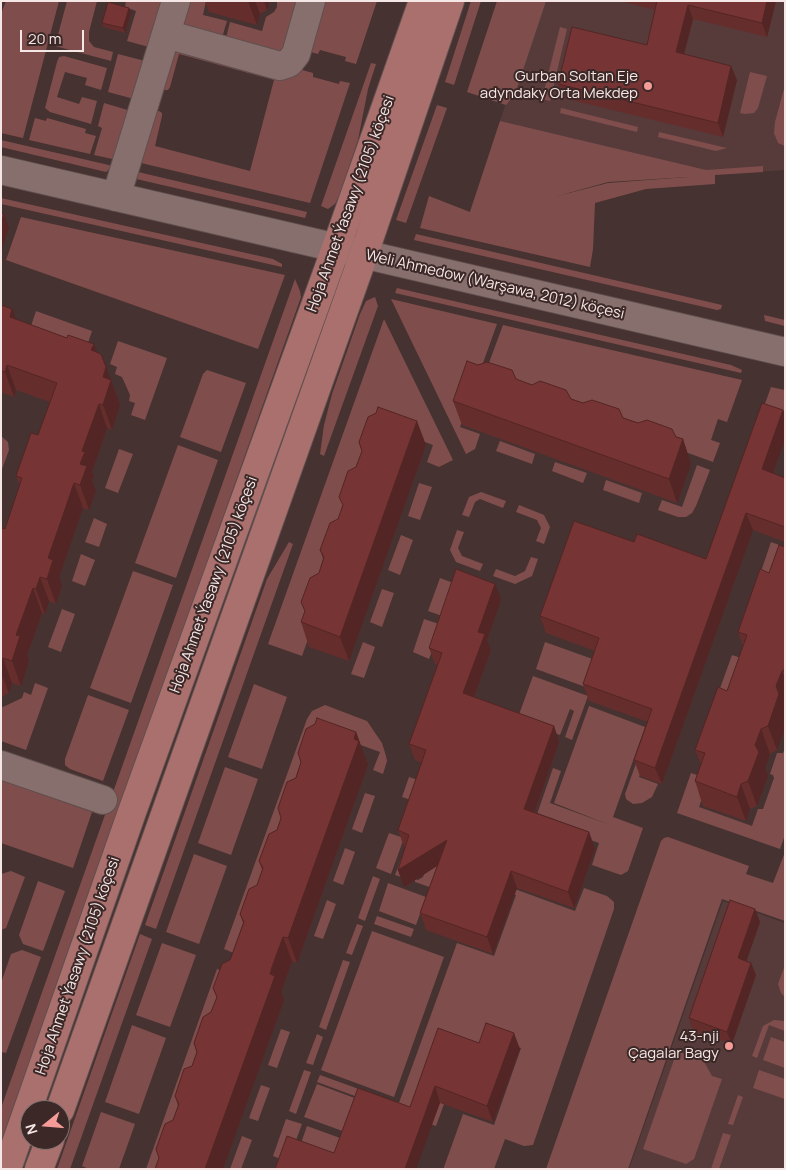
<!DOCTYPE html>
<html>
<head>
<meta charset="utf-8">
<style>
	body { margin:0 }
	#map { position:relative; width:786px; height:1170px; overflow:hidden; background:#463231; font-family:Manrope,sans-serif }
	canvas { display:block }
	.frame { position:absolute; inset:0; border:2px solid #f5e7e6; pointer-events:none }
	.north { position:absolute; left:20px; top:1100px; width:50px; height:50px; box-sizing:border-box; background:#3c2827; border:1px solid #867473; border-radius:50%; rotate:253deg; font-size:14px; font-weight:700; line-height:20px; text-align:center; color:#f5e7e6 }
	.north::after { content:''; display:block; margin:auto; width:18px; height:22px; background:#f59b98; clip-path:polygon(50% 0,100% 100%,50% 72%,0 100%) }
	.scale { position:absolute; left:20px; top:30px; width:64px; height:22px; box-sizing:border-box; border:2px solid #f5e7e6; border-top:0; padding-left:6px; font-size:15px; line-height:18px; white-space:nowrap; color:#f5e7e6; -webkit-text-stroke:4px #3c2827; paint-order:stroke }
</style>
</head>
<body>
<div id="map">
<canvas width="786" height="1170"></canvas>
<div class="frame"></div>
<div class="north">N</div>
<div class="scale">20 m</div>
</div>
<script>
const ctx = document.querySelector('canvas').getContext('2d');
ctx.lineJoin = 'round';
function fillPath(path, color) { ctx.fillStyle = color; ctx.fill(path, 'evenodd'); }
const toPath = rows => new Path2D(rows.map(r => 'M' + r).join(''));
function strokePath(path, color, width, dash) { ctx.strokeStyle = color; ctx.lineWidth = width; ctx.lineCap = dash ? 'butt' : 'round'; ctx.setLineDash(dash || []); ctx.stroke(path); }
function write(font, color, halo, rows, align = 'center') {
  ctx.font = font + ' Manrope,sans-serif'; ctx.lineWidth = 4; ctx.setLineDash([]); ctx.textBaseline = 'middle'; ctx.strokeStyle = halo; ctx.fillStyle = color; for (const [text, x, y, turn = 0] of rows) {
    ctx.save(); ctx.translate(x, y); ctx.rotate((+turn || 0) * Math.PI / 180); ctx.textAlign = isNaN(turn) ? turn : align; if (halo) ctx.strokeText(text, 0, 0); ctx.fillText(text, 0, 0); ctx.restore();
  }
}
fillPath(toPath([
	[540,1,785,1,785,170,608,182,467,220],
	[723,901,785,923,785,1169,629,1169]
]), '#563b3a');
fillPath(toPath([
	[6,1,59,1,23,138,1,133,1,14],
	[67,1,97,1,89,32,89,41,94,47,113,52,111,61,55,46],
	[126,1,162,1,149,47,127,41,136,11,125,7],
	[187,1,206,1,203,15,227,21,221,41,180,30],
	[277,1,303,1,285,55,225,42,230,22,262,31,266,17,274,12,277,7],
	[320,1,377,1,356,64,345,61,346,57,320,50,318,54,307,51],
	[471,1,481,1,454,85,445,82],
	[497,1,546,1,515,94,506,105,467,92],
	[560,27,567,29,550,101,542,99],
	[173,44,295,68,313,73,313,77,339,84,340,81,350,83,310,203,141,163,154,114,156,111,159,111,162,113,162,116,155,146,250,171,274,80,179,54,170,87,168,90,164,90,162,88],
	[118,54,145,61,134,99,108,92],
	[64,56,107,68,101,90,85,85,87,78,65,72,57,97,79,104,82,97,97,101,91,124,50,112,45,108,57,62,59,57],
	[371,63,376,64,368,89,358,140,340,194,335,204,328,209,321,206],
	[750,72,767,76,758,108,754,113,745,114,740,113],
	[785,85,785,146,778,143,774,133,775,122],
	[104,103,131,111,117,160,94,155,102,128,98,126],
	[437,105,447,108,406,223,396,220],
	[561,108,638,127,637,132,560,113],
	[35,118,46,121,47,118,86,129,85,133,96,136,90,154,29,140],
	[500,121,706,170,763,166,763,172,715,175,715,184,646,189,595,203,593,249,590,267,420,228,429,196,470,212],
	[688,177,608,183,554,197,608,182],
	[659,132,727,148,716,151,658,137],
	[1,140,113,166,106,172,1,147],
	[134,171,307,212,305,218,132,178],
	[1,198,273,259,282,264,282,267,1,204],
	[21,217,285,275,258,349,6,260],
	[416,234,722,305,721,309,717,310,414,240],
	[295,279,300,291,301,297,1,1144,1,1108],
	[397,288,731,365,742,370,741,373,395,293],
	[375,297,378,306,324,456,320,454,324,425,332,394,360,314,366,301],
	[391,299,497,324,460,427,480,434,475,449,466,454],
	[36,311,92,331,86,349,30,329],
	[764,315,785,320,785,326,765,321],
	[384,319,453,460,439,467,427,462,433,445,384,427,302,656,268,644],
	[503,325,742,380,727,422,718,419,711,440,720,443,713,462,483,379],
	[118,341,167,358,145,420,131,415,135,403,129,401,130,395,122,377,115,374,117,367,110,364],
	[207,370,246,383,221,452,180,437,203,374],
	[771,387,785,390,785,419,762,412],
	[761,416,768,419,639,777,658,784,652,797,642,803,633,804,626,799,625,794],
	[1,436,8,442,9,450,1,472],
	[500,441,535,454,532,464,496,451],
	[178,445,218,460,176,578,135,563],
	[119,449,133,454,118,493,105,488],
	[555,462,587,473,583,483,552,471],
	[697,465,710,470,696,506,692,513,686,517,678,517,658,510,662,500,682,507],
	[606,480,642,493,639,503,603,490],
	[419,483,432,487,420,520,408,516],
	[481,492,506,501,503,508,480,499,475,502,469,517,462,515,469,497],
	[519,505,544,515,550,527,544,544,536,541,541,528,537,520,516,512],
	[94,518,107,524,99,547,85,542],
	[457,530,464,532,458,548,462,556,483,564,480,571,456,562,450,550],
	[401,535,413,540,400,575,388,570],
	[289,542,293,544,156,929,145,925,267,579],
	[771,542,785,547,785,563,756,586],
	[81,554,95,560,85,586,72,581],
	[531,557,538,559,532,576,515,584,493,576,496,569,515,576,525,571],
	[133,571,173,585,131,703,90,688],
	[440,578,456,584,445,617,428,611],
	[382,589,394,593,382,627,370,622],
	[62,609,75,614,61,652,48,647],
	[424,619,442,625,429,659,413,652],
	[363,642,375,647,364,678,351,674],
	[545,642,601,662,591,689,536,669],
	[732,655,750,661,732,712,714,705],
	[533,676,588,696,572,740,565,737,574,711,570,709,560,735,517,720],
	[35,683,48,688,26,750,1,741,1,706,3,707,22,698,24,692,31,695],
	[254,684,287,697,262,769,228,757],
	[88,695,129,710,103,781,70,769,65,765,65,759],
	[325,705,367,721,382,743,386,756,387,761,383,774,373,770,380,752,322,731,241,956,224,949,307,719,312,711],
	[589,706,645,727,613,817,643,828,628,871,621,875,592,865,599,843,535,820,553,768,561,771,550,803,610,825,554,803],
	[785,748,785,835,780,849,677,813,691,773,709,779,699,807,752,826,758,809,763,809,774,778,773,775,770,774,777,753,783,753],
	[225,767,258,779,231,855,198,843],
	[409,777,424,782,417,802,402,797],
	[1,780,92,812,73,868,1,843],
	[365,793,375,796,362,833,352,829],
	[389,833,404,838,391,874,376,868],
	[668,837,749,866,746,874,773,883,785,852,785,921,722,899,628,1169,546,1169,661,841,664,838],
	[345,848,355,852,343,885,333,881],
	[405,849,575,911,584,888,607,896,614,902,614,909,533,1145,524,1146,505,1139,494,1169,444,1169,444,1167,463,1114,494,1125,521,1048,492,1038,425,1097,444,1104,436,1126,396,1111,457,943,494,956,516,895,446,870,438,890,415,882,415,879,418,880,423,877,425,872,410,880,395,875],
	[194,854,227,866,199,944,166,932],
	[11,871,25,877,6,928,1,930,1,874],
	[373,876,380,879,365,921,358,918],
	[38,881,65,891,43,951,23,944,19,935],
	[388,883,426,897,416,925,379,911],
	[327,900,336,904,323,939,314,936],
	[377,916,414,929,411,937,374,924],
	[357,924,363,926,352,955,346,953],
	[372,931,444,957,394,1097,321,1070],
	[140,934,152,939,70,1169,57,1169],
	[162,943,196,955,170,1027,136,1015],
	[22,950,41,957,6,1053,1,1052,1,983,11,954],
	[343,960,350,962,326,1030,319,1027],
	[785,965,785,997,781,993,778,984],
	[217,969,235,975,165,1169,146,1169],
	[774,1020,785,1021,785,1031,769,1025,757,1058,752,1056,763,1026],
	[132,1025,166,1038,139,1114,105,1102],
	[281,1029,290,1032,277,1068,268,1065],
	[317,1034,323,1037,313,1065,306,1063],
	[771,1037,785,1042,785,1068,763,1060],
	[677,1051,703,1060,712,1076,722,1079,694,1159,686,1164,643,1149],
	[304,1070,311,1072,296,1114,289,1111],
	[759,1070,785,1079,785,1099,753,1088],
	[320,1075,392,1101,390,1109,317,1082],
	[317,1084,360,1100,348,1133,304,1117],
	[261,1085,270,1088,258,1121,249,1118],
	[738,1095,743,1097,733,1125,728,1124],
	[101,1112,135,1124,119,1169,89,1169,82,1166],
	[286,1119,302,1124,288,1162,273,1156],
	[307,1126,340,1138,331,1164,298,1152],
	[723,1133,731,1135,719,1169,711,1169],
	[242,1136,252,1140,241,1169,230,1169]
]), '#7f4e4c');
const minor = toPath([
	[166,34,280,66,289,63,296,54,311,1],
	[1,170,785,352],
	[116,197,176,1],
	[1,765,103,800]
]);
const major = toPath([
	[60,1110,364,254,450,1],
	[7,1169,132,812,336,248,423,1],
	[39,1169,50,1140]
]);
strokePath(minor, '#604f4e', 30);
strokePath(major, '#604f4e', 30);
strokePath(minor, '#876f6d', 28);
strokePath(major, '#aa706e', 28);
fillPath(toPath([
	[205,1,269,1,269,5,267,10,260,14,257,25,209,12],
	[620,1,776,1,767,37,693,19,684,54,737,80,723,137,563,98,558,84,647,45,655,10],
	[129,8,131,13,125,33,104,27,102,23],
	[1,305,16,319,97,353,111,380,120,405,112,430,107,428,92,472,94,476,92,481,96,491,89,510,83,508,70,545,59,577,62,585,56,604,49,601,45,614,42,613,27,655,29,661,21,686,12,683,9,693,1,697,1,528,5,529,20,486,16,476,38,435,50,402,16,390,14,397,1,392],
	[516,379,683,439,691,464,677,503,462,425,453,401],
	[783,410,785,414,785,440,773,473,785,478,785,542,753,530,662,784,640,776,634,760,648,722,589,701,583,684,595,651,546,633,540,616,634,542,706,559],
	[359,442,426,445,349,661,309,647,301,622,305,612,301,602,319,573,323,559,320,550,338,519,362,451],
	[785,547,785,728,777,750,770,754,765,768,768,776,757,806,750,809,746,821,703,806,695,781,701,764,695,750,727,691,743,646,738,632,769,573],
	[501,600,487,640,491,650,474,697,554,726,559,742,535,812,589,832,595,849,574,908,517,888,493,954,426,930,420,913,437,866,404,887,398,870,405,847,404,847,398,830,422,763,415,760,409,744,438,665,435,664,429,648],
	[356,732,368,765,297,963,292,961,281,992,284,1000,223,1169,155,1169,159,1158,156,1149,173,1120,178,1106,175,1096,192,1066,197,1052,194,1043,211,1012,217,998,213,988,230,960,243,923,240,914,257,885,262,870,259,861,277,830,301,762,298,753],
	[755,909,760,922,746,961,751,963,756,975,732,1044,693,1031,689,1018],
	[479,1043,520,1049,493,1122,440,1103,334,1153,410,1107]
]), '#652e2d');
fillPath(toPath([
	[248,1,255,1,260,14,257,25],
	[264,1,269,1,269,5,267,10],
	[767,1,776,1,767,37,762,23],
	[688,5,693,19,681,66,676,52],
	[129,8,131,13,125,33,123,28],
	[731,66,737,80,723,137,718,123],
	[4,214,9,228,1,251,1,223],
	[12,309,21,333,10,317],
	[94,344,103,368,91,350],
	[7,365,16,390,14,397,5,372],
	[106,367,120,405,112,430,103,405,103,377],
	[99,404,107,428,92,472,94,476,92,481,96,491,89,510,80,485,80,464,82,451],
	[783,410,785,414,785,440,768,486,762,469],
	[417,421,426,445,349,661,340,637],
	[683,439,691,464,677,503,669,479],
	[74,483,83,508,59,577,62,585,56,604,47,579,48,558],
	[746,513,753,530,662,784,655,768],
	[40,577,49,601,45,614,36,589],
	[495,584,501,600,487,640,491,650,469,710,463,693,478,632],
	[33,588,42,613,27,655,29,661,21,686,12,661,16,635],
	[3,658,12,683,9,693,1,673,1,663],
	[782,671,785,679,785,728,777,750,768,726,776,686],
	[554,726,559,742,530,825,524,809],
	[761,729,770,754,765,768,768,776,757,806,748,781,755,745],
	[356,732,368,765,297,963,288,938],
	[741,784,750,809,746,821,737,797],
	[589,832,595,849,574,908,568,892],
	[447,840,453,856,404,887,398,870],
	[511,871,517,888,493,954,487,937],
	[755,909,760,922,743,971,738,958],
	[283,937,292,961,281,992,284,1000,223,1169,205,1169,270,974],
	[751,963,756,975,732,1044,727,1032],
	[514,1033,520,1049,493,1122,487,1106],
	[435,1086,440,1103,416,1169,405,1169]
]), '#532524');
const building = toPath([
	[657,1,767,1,762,23,688,5,676,52,731,66,718,123,558,84,572,27,647,45,657,1],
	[108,2,129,8,123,28,102,23,108,2],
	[1,213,4,214,1,223,1,213],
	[1,305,12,309,10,317,67,338,68,335,94,344,91,350,101,354,106,367,103,377,111,380,103,405,99,404,82,451,85,452,80,464,87,466,80,485,74,483,61,521,48,558,53,560,47,579,40,577,36,589,33,588,16,635,20,636,12,661,3,658,1,663,1,528,5,529,22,478,16,476,31,433,38,435,57,383,7,365,5,372,1,371,1,305],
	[467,361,478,365,487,362,512,370,516,379,532,385,540,381,566,390,571,399,583,403,592,400,619,409,623,418,638,423,647,420,672,429,676,437,683,439,669,479,453,401,467,361],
	[762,403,783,410,762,469,785,478,785,527,746,513,655,768,634,760,652,709,583,684,599,638,540,616,574,521,634,542,637,534,706,559,762,403],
	[378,407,417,421,340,637,301,622,305,611,301,602,310,578,319,573,324,557,320,550,330,523,338,519,343,505,339,497,348,471,356,467,362,451,359,442,368,417,376,413,378,407],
	[779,545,785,547,785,669,782,671,776,686,779,694,768,726,761,729,755,745,759,752,748,781,741,784,737,797,695,781,705,753,695,750,718,687,727,691,747,635,738,632,760,569,769,573,779,545],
	[456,569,495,584,478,632,485,634,463,693,554,726,524,809,589,832,568,892,511,871,487,937,420,913,447,840,398,870,409,835,398,830,426,750,409,744,442,653,429,648,456,569],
	[317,718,356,732,354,739,359,741,288,938,283,937,272,967,270,974,275,976,205,1169,155,1169,159,1158,156,1149,165,1124,173,1120,179,1104,175,1096,184,1069,192,1066,197,1052,194,1043,203,1017,211,1012,217,997,213,988,222,964,230,960,244,922,240,914,249,889,257,885,263,868,259,861,269,834,277,830,281,818,278,808,287,782,296,778,301,762,298,753,306,729,315,724,317,718],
	[730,900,755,909,738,958,751,963,727,1032,689,1018,730,900],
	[486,1023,514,1033,487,1106,435,1086,405,1169,275,1169,287,1136,334,1153,358,1088,410,1107,438,1028,479,1043,486,1023]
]);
fillPath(building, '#763534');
strokePath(building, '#532524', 1);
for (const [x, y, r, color] of [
	[648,86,5,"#f59b98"],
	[729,1046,5,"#f59b98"]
]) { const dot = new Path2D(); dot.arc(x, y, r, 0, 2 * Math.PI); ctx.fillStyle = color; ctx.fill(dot); strokePath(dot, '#3c2827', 2); }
write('15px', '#f5e7e6', '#3c2827', [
	["Gurban Soltan Eje",638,77],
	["adyndaky Orta Mekdep",638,94],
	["43-nji",719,1037],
	["Çagalar Bagy",719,1054]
], 'right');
write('15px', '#f5e7e6', '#3c2827', [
	["Hoja Ahmet Ýasawy (2105) köçesi",351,204,-70],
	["Weli Ahmedow (Warşawa, 2012) köçesi",495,285,13],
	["Hoja Ahmet Ýasawy (2105) köçesi",214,585,-70],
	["Hoja Ahmet Ýasawy (2105) köçesi",78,966,-71]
]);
</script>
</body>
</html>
